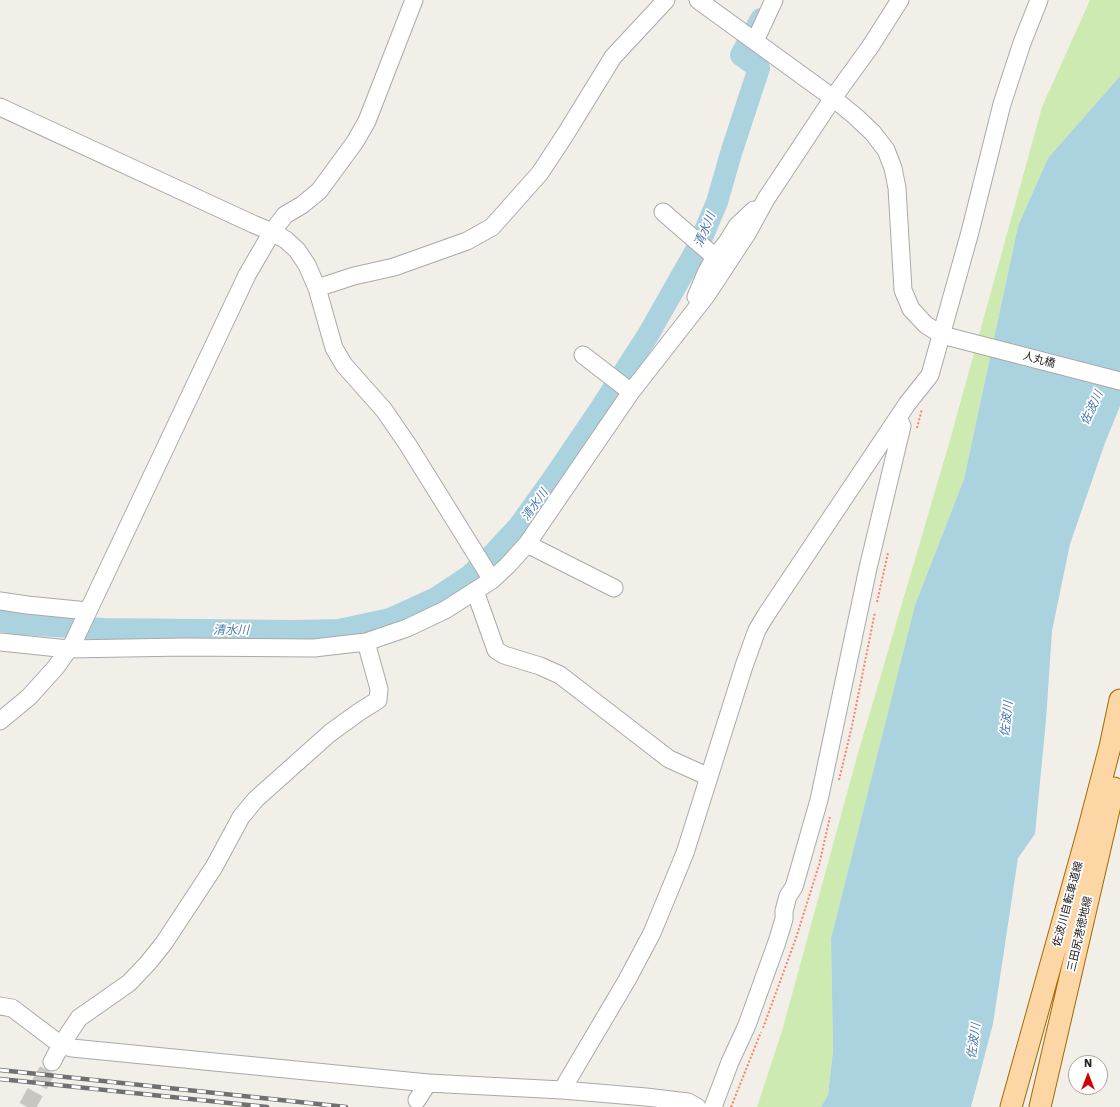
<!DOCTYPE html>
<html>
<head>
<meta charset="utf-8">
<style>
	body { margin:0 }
	#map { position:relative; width:1120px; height:1107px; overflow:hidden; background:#f2efe9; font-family:"Work Sans",sans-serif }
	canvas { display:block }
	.north { position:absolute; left:1068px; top:1055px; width:40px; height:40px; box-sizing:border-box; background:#fff; border:1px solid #a7a7a7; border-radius:50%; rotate:0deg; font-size:11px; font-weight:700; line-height:16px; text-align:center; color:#222 }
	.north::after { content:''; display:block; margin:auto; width:14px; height:18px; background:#d40000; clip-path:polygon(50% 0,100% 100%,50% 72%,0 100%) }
</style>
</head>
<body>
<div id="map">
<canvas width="1120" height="1107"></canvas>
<div class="north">N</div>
</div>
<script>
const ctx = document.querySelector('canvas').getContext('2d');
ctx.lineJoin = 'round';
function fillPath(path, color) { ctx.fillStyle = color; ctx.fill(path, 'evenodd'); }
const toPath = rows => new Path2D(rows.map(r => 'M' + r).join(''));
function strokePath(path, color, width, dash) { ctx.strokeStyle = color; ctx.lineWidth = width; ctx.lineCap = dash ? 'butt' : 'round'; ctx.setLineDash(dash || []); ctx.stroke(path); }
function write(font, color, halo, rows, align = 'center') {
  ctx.font = font + ' "Work Sans","Noto Sans JP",sans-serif'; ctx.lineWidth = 3.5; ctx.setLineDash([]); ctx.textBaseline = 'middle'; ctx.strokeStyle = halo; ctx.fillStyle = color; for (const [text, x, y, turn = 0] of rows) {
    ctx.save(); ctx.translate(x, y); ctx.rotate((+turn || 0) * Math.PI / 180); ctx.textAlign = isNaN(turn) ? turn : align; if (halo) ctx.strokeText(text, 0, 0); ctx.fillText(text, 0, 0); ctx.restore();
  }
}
fillPath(toPath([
	[1090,0,1120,0,1120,76,1048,158,1018,226,964,479,915,605,831,938,833,1050,828,1095,821,1107,757,1107,782,1031,858,753,950,440,1042,107]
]), '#cdebb0');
fillPath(toPath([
	[1120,76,1120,406,1105,443,1070,544,1052,631,1046,720,1035,834,1018,858,993,1024,971,1107,821,1107,828,1095,833,1050,831,938,915,605,964,479,1018,226,1048,158]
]), '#aad3df');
strokePath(toPath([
	[0,621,20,624,104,629,293,631,339,630,390,619,436,598,468,577,494,553,519,526,550,483,599,411,648,335,698,247,717,202,732,150,759,68,741,55,761,19]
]), '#aad3df', 22);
strokePath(toPath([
	[27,1107,52,1062]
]), '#c8c6c1', 17, [17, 8]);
const minor = toPath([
	[698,0,833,98,855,116,873,133,886,150,893,168,897,188,903,290,911,309,926,325,942,335,1120,381],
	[755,41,774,0],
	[0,107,253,224,272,232,286,240,297,250,307,265,317,288,334,348,344,365,384,410,408,445,492,580],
	[663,212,715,257],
	[317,288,354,276,394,267,467,241,492,227,540,173,565,135,613,57,666,0],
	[696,297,706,273,715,257,727,242,737,226,754,210],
	[583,355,631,392],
	[527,544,614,588],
	[475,591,496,650,504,655,540,666,560,675,669,759,709,777],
	[0,601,27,605,88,611],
	[0,642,68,649,185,647,314,648,366,642,407,628,445,610,492,580,508,565,527,544,631,392,706,296,748,232,766,199,833,98,870,47,900,0],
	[0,721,29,697,56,667,73,643,247,275,272,232,285,215,302,205,319,191,355,142,367,121,414,0],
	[0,1006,12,1008,61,1045,72,1048,428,1083,562,1090,646,1097,688,1102,697,1107],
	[52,1062,61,1045,79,1018,129,983,148,963,164,943,214,867,241,817,256,799,330,733,359,712,378,700,379,689,366,642],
	[562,1090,627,980,652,933,685,853,744,666,757,630,766,615,907,404,930,375,970,232,1002,104,1022,43,1039,0],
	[417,1100,428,1083],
	[713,1107,730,1062,747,1025,777,942,784,919,784,911,788,896,794,887,819,800,868,568,902,426,898,417]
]);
const major = toPath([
	[1011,1107,1088,831,1110,747,1120,700],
	[1040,1107,1114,788]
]);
strokePath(minor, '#a9a9a9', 19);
strokePath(major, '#a06b00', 23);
strokePath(toPath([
	[917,428,922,409],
	[877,602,888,553],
	[839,780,852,726,875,612],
	[763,1028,796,938,819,865,830,817],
	[731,1107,761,1032]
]), '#fa8072', 2, [2, 2]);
strokePath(minor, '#fff', 17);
strokePath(major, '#fcd6a4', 21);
const rail = toPath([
	[0,1070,346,1107],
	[0,1079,267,1107]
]);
strokePath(rail, '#707070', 4.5);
strokePath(rail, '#fff', 3, [9]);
write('11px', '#222', '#fff', [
	["人丸橋",1039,360,15],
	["佐波川自転車道線",1068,904,-75],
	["三田尻港徳地線",1080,934,-77]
]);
write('italic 12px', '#4a7aab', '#fff', [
	["清水川",705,230,-67],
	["佐波川",1092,408,-65],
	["清水川",535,505,-54],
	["清水川",231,630],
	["佐波川",1007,719,-84],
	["佐波川",974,1041,-83]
]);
</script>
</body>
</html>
